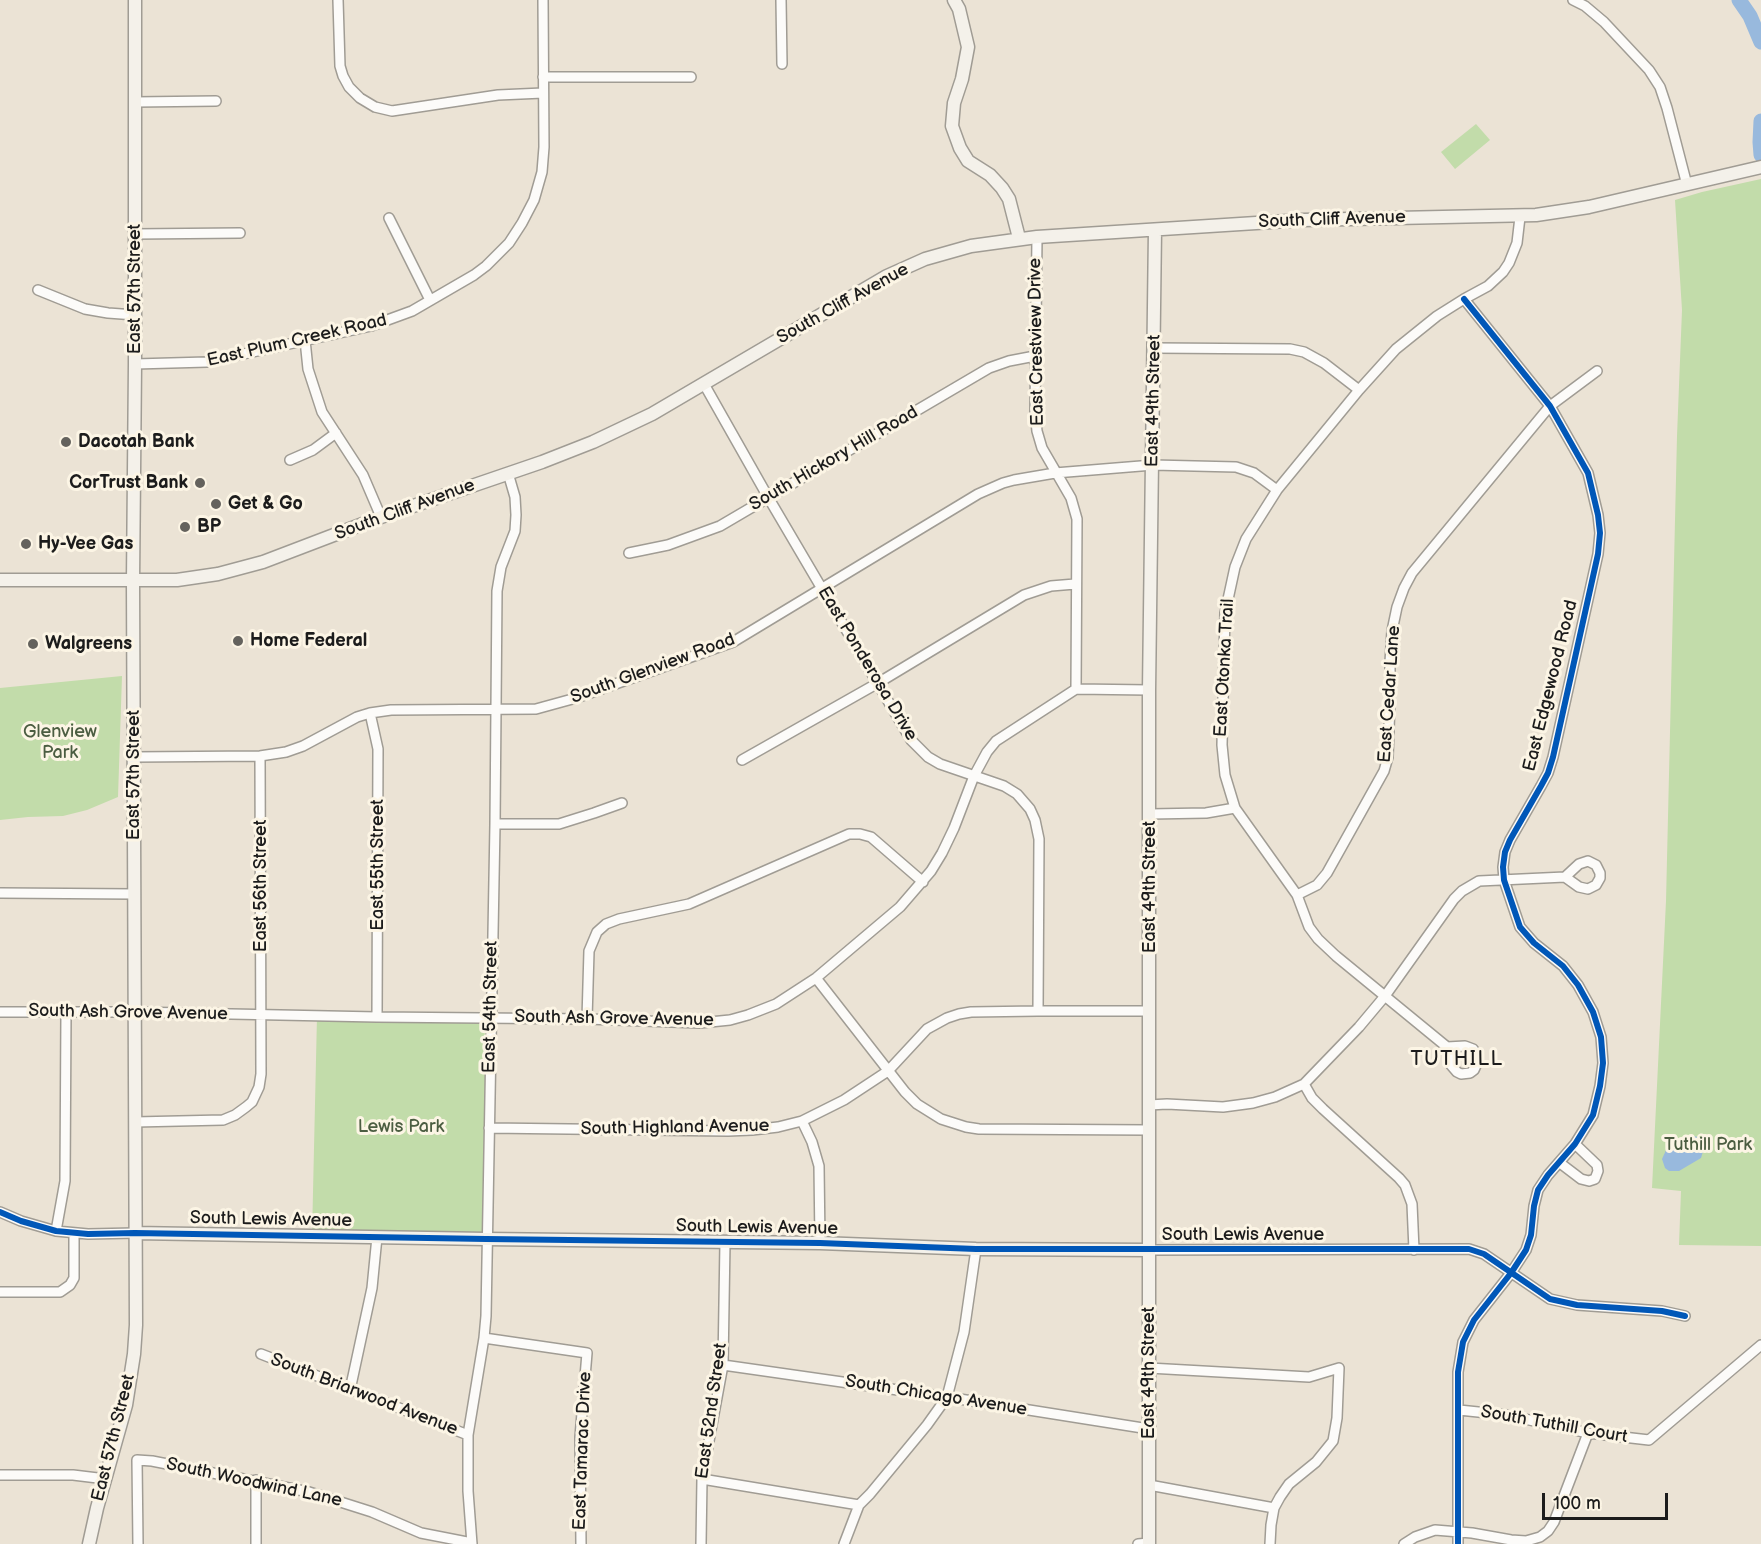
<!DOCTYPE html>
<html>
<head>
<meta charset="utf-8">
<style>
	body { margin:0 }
	#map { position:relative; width:1761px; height:1544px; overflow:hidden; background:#ebe3d5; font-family:"Balsamiq Sans",sans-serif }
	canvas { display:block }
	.scale { position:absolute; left:1542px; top:1493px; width:126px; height:27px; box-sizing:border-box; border:3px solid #1c1c1c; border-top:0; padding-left:8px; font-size:18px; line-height:21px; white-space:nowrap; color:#1c1c1c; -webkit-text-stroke:4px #fcf5e5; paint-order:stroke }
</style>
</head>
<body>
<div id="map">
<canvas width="1761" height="1544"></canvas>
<div class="scale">100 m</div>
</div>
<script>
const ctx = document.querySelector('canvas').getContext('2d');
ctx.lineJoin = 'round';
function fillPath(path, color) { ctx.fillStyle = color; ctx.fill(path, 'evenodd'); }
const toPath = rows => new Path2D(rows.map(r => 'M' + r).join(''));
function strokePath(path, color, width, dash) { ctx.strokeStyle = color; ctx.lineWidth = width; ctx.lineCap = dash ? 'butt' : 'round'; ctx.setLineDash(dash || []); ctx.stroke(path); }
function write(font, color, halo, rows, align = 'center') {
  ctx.font = font + ' "Balsamiq Sans",sans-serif'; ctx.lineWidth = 6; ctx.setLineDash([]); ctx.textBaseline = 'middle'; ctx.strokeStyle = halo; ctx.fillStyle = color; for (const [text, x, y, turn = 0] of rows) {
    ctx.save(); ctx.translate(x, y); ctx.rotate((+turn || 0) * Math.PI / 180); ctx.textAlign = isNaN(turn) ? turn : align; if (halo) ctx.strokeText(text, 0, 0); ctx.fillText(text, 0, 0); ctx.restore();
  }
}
fillPath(toPath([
	[1476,124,1490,140,1455,169,1441,152],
	[1761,179,1761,1246,1679,1245,1681,1191,1652,1188,1666,901,1677,436,1682,310,1675,200,1702,192],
	[122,676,118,797,87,810,63,816,28,817,0,820,0,688],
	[317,1016,490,1018,486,1239,312,1236]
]), '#c2dcaa');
fillPath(toPath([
	[1693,1136,1698,1137,1703,1143,1704,1148,1701,1158,1679,1171,1669,1171,1665,1168,1662,1159,1667,1148,1678,1140]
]), '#98b9dd');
strokePath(toPath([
	[1739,0,1750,16,1761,42],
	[1761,121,1760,142,1761,155]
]), '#98b9dd', 15);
const street = toPath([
	[338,0,340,66,343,76,349,87,360,98,375,107,392,111,498,95,543,93],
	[781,0,782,64],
	[1573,0,1585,6,1604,22,1649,70,1660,87,1667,108,1687,185],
	[543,77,691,77],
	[135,102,216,101],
	[389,218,430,300],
	[135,234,240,233],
	[1037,237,1035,412,1037,431,1042,448,1071,498,1077,519,1076,689],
	[38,290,85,309,108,313,135,315],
	[305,340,308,369,322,412,363,475,381,517],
	[1154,348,1290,349,1304,352,1324,363,1359,390],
	[135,364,207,362,371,326,412,311,474,275,486,266,509,243,522,223,534,200,542,172,544,147,543,0],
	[704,384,768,497,911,740,928,757,940,764,1004,786,1017,794,1030,809,1035,820,1039,839,1038,1011],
	[290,460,313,450,336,433],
	[629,553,668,545,720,526,989,368,1009,361,1035,356],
	[370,713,378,749,377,1017],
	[134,757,260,756,286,752,303,746,357,717,370,713,391,710,536,709,576,698,733,642,978,494,1003,483,1014,480,1055,473,1153,465,1236,467,1254,473,1277,490],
	[742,760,878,683,1024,595,1051,586,1075,584],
	[1150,814,1206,813,1235,808],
	[495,824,559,824,594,813,622,803],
	[1588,861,1596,865,1600,873,1600,878,1596,885,1588,889,1579,887,1565,877,1579,864,1588,861],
	[0,893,134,894],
	[1297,895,1317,885,1327,873,1384,771,1388,757,1390,701,1390,662,1392,631,1397,607,1404,588,1412,573,1550,406,1597,371],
	[816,978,905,1092,917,1104,941,1119,966,1127,979,1129,1149,1130],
	[0,1012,134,1012,377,1017,587,1019,700,1023,730,1020,748,1015,776,1004,816,978,900,907,931,871,942,853,954,828,974,776,987,752,996,741,1076,689,1149,690],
	[587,1019,589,951,597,932,606,924,619,919,689,904,849,834,860,834,871,837,923,882],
	[1465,1046,1473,1049,1476,1053,1478,1061,1474,1070,1470,1073,1461,1074,1457,1072,1451,1065,1447,1047,1465,1046],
	[1447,1047,1336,956,1318,939,1309,927,1297,895,1235,808,1225,775,1222,745,1225,613,1235,567,1246,539,1277,490,1359,390,1396,349,1437,316,1464,299,1488,286,1503,272,1509,263,1517,243,1520,217],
	[1304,1084,1312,1098,1323,1109,1399,1178,1405,1185,1412,1204,1414,1250],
	[1149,1105,1167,1104,1223,1107,1253,1103,1275,1097,1304,1084,1359,1027,1385,996,1454,899,1462,891,1479,881,1565,877],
	[802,1121,812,1142,819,1166,820,1243],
	[135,1122,223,1120,235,1115,246,1107,252,1102,259,1087,261,1074,260,756],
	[489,1128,728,1131,752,1130,778,1127,802,1121,844,1100,888,1071,927,1029,947,1018,959,1014,971,1012,1038,1011,1150,1011],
	[1560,1163,1581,1179,1589,1181,1595,1179,1598,1171,1597,1165,1575,1144],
	[0,1212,21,1221,56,1231,88,1234,135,1233],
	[56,1231,65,1181,66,1012],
	[1149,1250,1469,1249,1484,1254,1550,1299,1577,1305,1662,1311,1685,1316],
	[0,1292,60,1292,70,1285,74,1278,74,1233],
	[484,1338,587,1353,580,1437,581,1544],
	[261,1354,468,1435],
	[723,1365,947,1397,1149,1429],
	[1149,1368,1309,1377,1339,1368,1337,1418,1333,1441,1316,1462,1289,1484,1280,1497,1274,1508,1271,1525,1270,1544],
	[350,1390,372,1288,377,1237],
	[1459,1410,1507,1415,1588,1433,1649,1440,1761,1345],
	[0,1475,73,1475,106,1479],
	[702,1479,859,1505],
	[256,1480,256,1544],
	[1149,1485,1274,1508],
	[138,1544,137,1460,152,1461,309,1492,372,1512,421,1533,472,1543],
	[472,1544,468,1491,468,1435,484,1338,486,1316,495,824,497,591,501,567,515,531,516,515,515,497,508,473],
	[701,1544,702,1479,723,1365,725,1242],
	[844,1544,859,1505,870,1494,927,1425,947,1397,964,1332,976,1249],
	[1138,1544,1149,1543],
	[1404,1544,1415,1537,1435,1530,1472,1533,1511,1540,1526,1541,1540,1537,1548,1531,1554,1522,1588,1433],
	[1458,1544,1458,1372,1463,1342,1474,1320,1511,1273,1526,1250,1531,1235,1534,1206,1538,1190,1548,1175,1575,1144,1593,1115,1600,1086,1603,1063,1601,1037,1593,1012,1578,985,1563,966,1534,943,1520,927,1504,880,1503,867,1505,852,1510,840,1541,786,1548,773,1553,757,1598,554,1600,533,1598,515,1588,473,1550,406,1464,299]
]);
const secondary = toPath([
	[954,0,959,9,968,47,962,79,954,103,952,126,960,148,968,161,990,175,1002,188,1009,199,1019,238],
	[0,580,177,580,218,574,263,562,381,517,542,462,593,442,652,414,887,276,925,259,971,246,1037,237,1303,220,1536,215,1589,207,1761,167],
	[135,1233,486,1239,820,1243,976,1249,1149,1250],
	[89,1544,97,1508,126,1405,134,1354,136,1325,133,581,135,364,135,0],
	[1149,1544,1149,690,1155,230]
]);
strokePath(street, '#a09c94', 12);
strokePath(secondary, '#a09c94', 15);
strokePath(street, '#fcfbf9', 9);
strokePath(secondary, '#f4f1ea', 12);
strokePath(toPath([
	[0,1212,21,1221,56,1231,88,1234,135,1233,486,1239,820,1243,976,1249,1469,1249,1484,1254,1550,1299,1577,1305,1662,1311,1685,1316],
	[1458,1544,1458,1372,1463,1342,1474,1320,1511,1273,1526,1250,1531,1235,1534,1206,1538,1190,1548,1175,1575,1144,1593,1115,1600,1086,1603,1063,1601,1037,1593,1012,1578,985,1563,966,1534,943,1520,927,1504,880,1503,867,1505,852,1510,840,1541,786,1548,773,1553,757,1598,554,1600,533,1598,515,1588,473,1550,406,1464,299]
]), '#0057b8', 6);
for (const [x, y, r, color] of [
	[66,442,6,"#64625d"],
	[200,483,6,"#64625d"],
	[216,504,6,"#64625d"],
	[185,527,6,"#64625d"],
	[26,544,6,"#64625d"],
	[238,641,6,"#64625d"],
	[33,644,6,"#64625d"]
]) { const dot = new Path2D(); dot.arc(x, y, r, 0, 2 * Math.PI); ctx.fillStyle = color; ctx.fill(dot); strokePath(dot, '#fcf5e5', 2); }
write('18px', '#1c1c1c', '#fcf5e5', [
	["South Cliff Avenue",1332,220,-2],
	["East 57th Street",135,289,-90],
	["South Cliff Avenue",843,304,-29],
	["East Plum Creek Road",297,341,-13],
	["East Crestview Drive",1037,342,-91],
	["East 49th Street",1154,401,-89],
	["South Hickory Hill Road",834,459,-30],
	["South Cliff Avenue",405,510,-20],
	["East Ponderosa Drive",867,664,59],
	["East Otonka Trail",1225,668,-87],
	["South Glenview Road",653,669,-20],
	["East Edgewood Road",1551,686,-76],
	["East Cedar Lane",1390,694,-86],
	["East 57th Street",134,775,-90],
	["East 55th Street",378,865,-90],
	["East 56th Street",261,886,-90],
	["East 49th Street",1150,887,-90],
	["East 54th Street",491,1007,-89],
	["South Ash Grove Avenue",128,1013,1],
	["South Ash Grove Avenue",614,1019,1],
	["South Highland Avenue",675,1128,-1],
	["South Lewis Avenue",271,1220,1],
	["South Lewis Avenue",757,1228,1],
	["South Lewis Avenue",1243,1235],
	["East 49th Street",1149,1373,-90],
	["South Briarwood Avenue",364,1395,21],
	["South Chicago Avenue",936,1396,9],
	["East 52nd Street",712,1411,-82],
	["South Tuthill Court",1554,1425,10],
	["East 57th Street",114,1438,-76],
	["East Tamarac Drive",583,1451,-88],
	["South Woodwind Lane",254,1483,12]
]);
write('bold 18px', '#1c1c1c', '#fcf5e5', [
	["Dacotah Bank",78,442],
	["CorTrust Bank",188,483,"right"],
	["Get & Go",228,504],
	["BP",197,527],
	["Hy-Vee Gas",38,544],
	["Home Federal",250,641],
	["Walgreens",45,644]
], 'left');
write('18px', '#4b5d41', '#fcf5e5', [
	["Glenview",60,732],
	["Park",60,753],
	["Lewis Park",401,1127],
	["Tuthill Park",1708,1145]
]);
ctx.letterSpacing = '1.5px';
write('20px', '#1c1c1c', '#fcf5e5', [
	["TUTHILL",1457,1060]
]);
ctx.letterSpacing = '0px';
</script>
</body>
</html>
